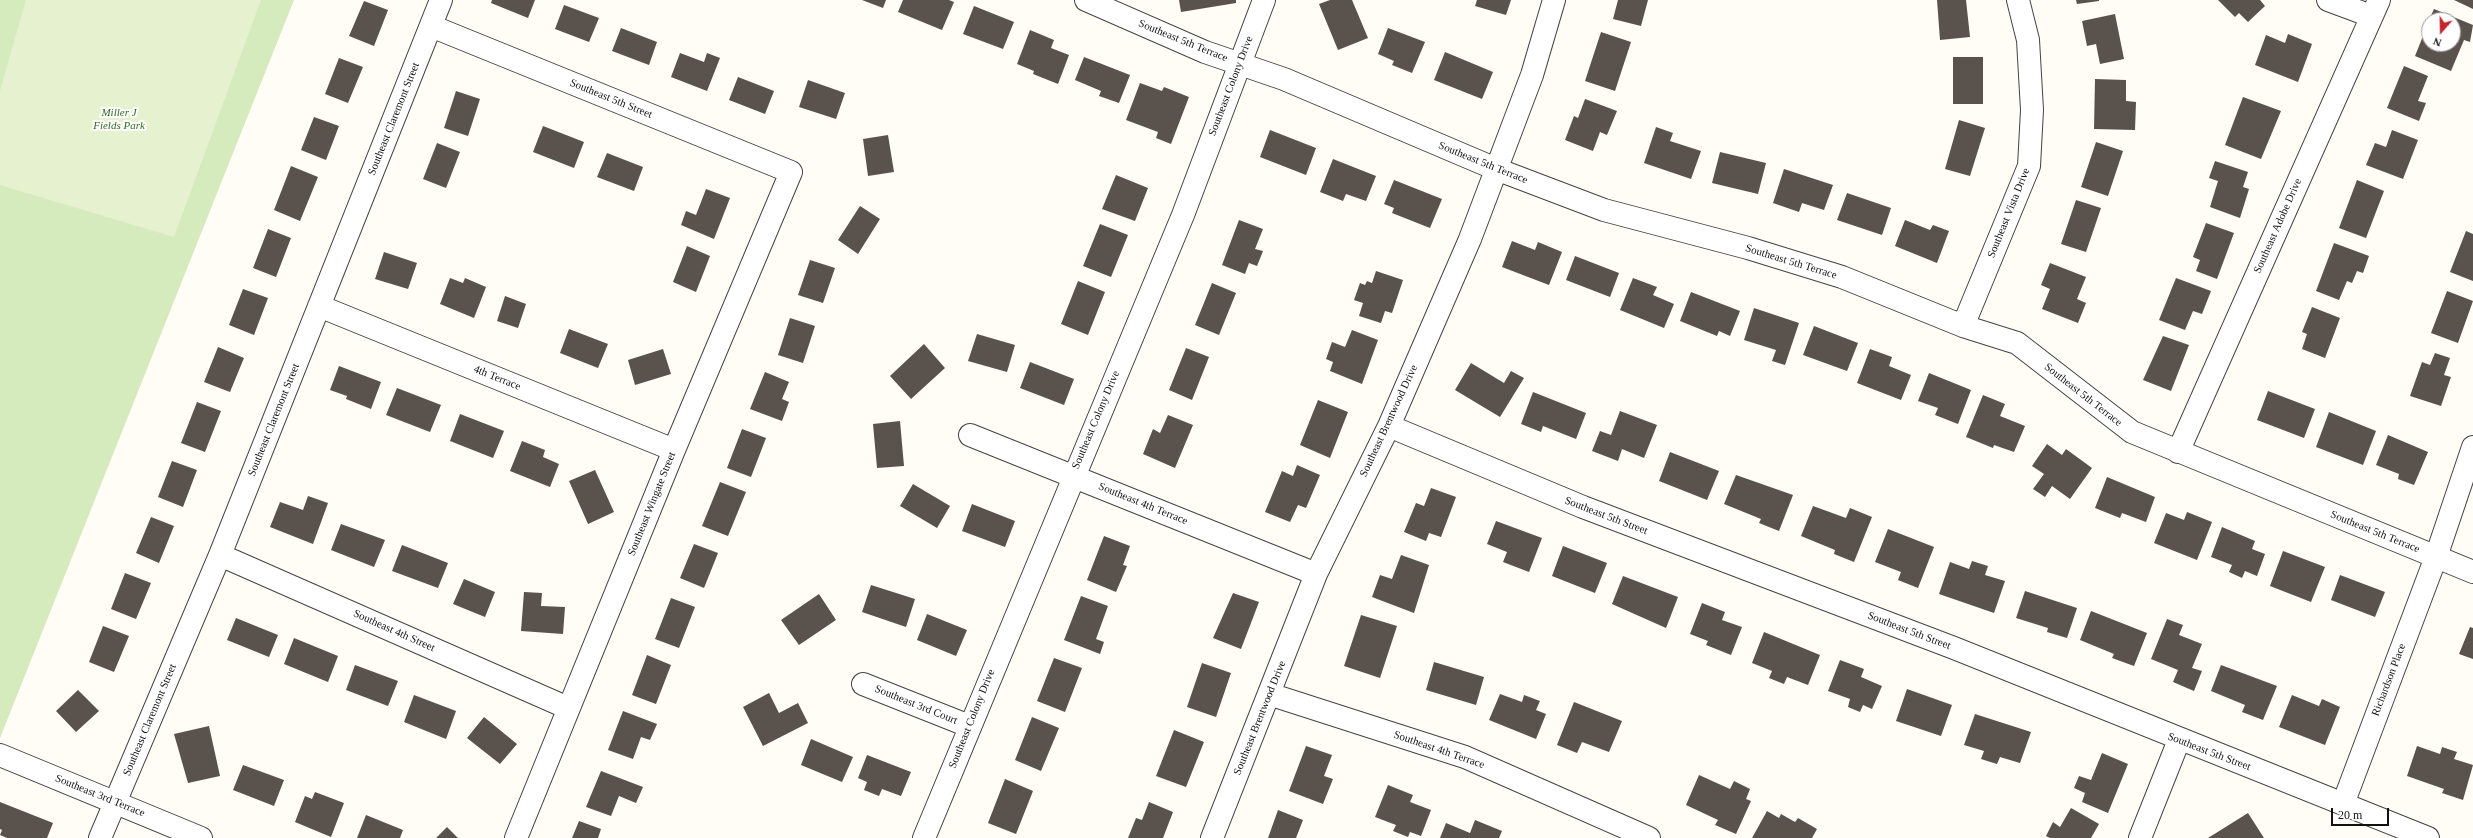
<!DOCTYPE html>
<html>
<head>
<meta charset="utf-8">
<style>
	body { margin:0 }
	#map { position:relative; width:2473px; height:838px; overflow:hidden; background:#fffdf5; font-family:Georgia,serif }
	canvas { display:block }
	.north { position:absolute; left:2421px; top:12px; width:40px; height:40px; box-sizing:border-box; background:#fff; border:1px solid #a0a0a0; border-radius:50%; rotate:200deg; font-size:11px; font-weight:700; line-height:16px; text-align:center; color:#111 }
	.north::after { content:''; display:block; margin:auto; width:14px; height:18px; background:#c4262e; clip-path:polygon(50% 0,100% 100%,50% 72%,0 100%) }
	.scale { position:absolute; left:2331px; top:808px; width:58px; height:18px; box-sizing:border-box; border:2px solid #111; border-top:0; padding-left:5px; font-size:12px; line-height:14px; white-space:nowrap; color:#111; -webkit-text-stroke:3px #fff; paint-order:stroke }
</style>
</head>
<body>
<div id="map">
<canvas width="2473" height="838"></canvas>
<div class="north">N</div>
<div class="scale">20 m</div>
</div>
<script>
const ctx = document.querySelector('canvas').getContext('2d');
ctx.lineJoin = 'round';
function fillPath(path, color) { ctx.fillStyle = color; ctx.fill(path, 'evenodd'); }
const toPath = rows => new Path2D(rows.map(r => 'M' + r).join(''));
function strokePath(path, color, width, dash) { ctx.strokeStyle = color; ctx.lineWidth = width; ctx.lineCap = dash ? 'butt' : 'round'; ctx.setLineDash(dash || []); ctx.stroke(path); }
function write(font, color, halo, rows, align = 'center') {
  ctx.font = font + ' Georgia,serif'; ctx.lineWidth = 4; ctx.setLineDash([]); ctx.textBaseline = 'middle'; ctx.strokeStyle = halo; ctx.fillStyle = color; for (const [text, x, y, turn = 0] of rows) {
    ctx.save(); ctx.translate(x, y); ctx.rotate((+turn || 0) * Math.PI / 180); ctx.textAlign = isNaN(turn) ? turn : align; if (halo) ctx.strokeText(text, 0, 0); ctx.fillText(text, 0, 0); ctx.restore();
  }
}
fillPath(toPath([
	[0,0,294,0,0,738]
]), '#d5ebbd');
fillPath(toPath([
	[26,0,261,0,174,237,0,185,0,91]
]), '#e6f2cf');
fillPath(toPath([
	[492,0,535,0,528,18,491,3],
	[862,0,886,0,883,8],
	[903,0,949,0,954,2,942,30,898,12],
	[1179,0,1236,0,1236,3,1181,12],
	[1330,0,1352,0,1368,38,1338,50,1319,4],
	[1477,0,1511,0,1506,15,1475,6],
	[1618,0,1648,0,1641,26,1613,19],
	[1937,0,1966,0,1970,37,1940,40],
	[2076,0,2099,0,2099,1,2077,4],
	[2218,0,2260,0,2265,6,2248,22,2239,13,2235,17],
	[2454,0,2473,0,2473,9],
	[364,1,388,10,374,46,349,36],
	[564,5,599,18,589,42,555,29],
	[974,6,1014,22,1003,49,963,34],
	[2434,9,2473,25,2470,42,2464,40,2451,71,2415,56,2429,21,2429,44,2453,44,2453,20,2429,20],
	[2115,14,2124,59,2100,64,2096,44,2087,46,2082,21],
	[621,28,657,42,649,65,612,51],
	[1388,28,1425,42,1412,73,1392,65,1394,61,1378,54],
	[1030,30,1054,40,1051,48,1069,55,1058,84,1033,74,1034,71,1017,64],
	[1601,32,1631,42,1615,91,1585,81],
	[2288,34,2312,44,2298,82,2255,65,2266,35,2285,43],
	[1445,52,1493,72,1482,99,1434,80],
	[680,53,704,62,707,53,720,58,707,91,671,77],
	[1084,57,1130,75,1119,103,1099,96,1101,91,1075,80],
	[1953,57,1983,57,1983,104,1953,104],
	[339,58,363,67,348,103,325,94],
	[2404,66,2428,76,2418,101,2426,103,2419,121,2387,108],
	[738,77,774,91,765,114,729,100],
	[2095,79,2126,80,2126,101,2136,102,2135,130,2094,129],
	[808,80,845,93,836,119,799,107],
	[1140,83,1162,91,1164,87,1189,97,1171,144,1156,138,1158,132,1126,120],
	[456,91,480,99,468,136,444,128],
	[2243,97,2281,111,2261,159,2225,145],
	[1585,99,1617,111,1607,135,1600,132,1593,151,1565,140,1574,116,1578,118],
	[314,117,339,126,326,160,301,150],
	[1959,120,1985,128,1970,176,1945,169],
	[543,126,584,142,574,168,533,152],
	[1656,127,1673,133,1670,141,1701,151,1691,179,1644,163],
	[1270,130,1316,148,1306,175,1260,157],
	[2392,130,2418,140,2403,179,2366,165,2375,143,2386,147],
	[888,135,894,172,868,176,863,139],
	[2096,142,2123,151,2108,196,2081,187],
	[437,143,460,152,446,188,423,179],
	[1720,152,1766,163,1758,194,1712,183],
	[607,153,643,167,634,191,597,177],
	[1333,159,1376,176,1366,201,1346,194,1343,201,1320,192],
	[2215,161,2248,172,2243,187,2249,189,2240,218,2210,207,2218,181,2209,178],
	[291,166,318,177,300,221,274,210],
	[1784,169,1833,185,1824,210,1802,203,1799,212,1773,203],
	[1116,175,1148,188,1135,221,1102,209],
	[1394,180,1442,199,1430,228,1392,213,1394,208,1384,204],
	[2357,180,2384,191,2366,238,2339,228],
	[706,189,730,198,714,239,681,225,686,211,696,215],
	[1847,193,1891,208,1882,235,1837,220],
	[2076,200,2101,208,2086,252,2061,244],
	[860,206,880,219,858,254,838,240],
	[1239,220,1263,229,1255,249,1263,251,1257,266,1249,263,1245,274,1222,265],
	[1905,220,1930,230,1933,225,1949,231,1937,263,1895,246],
	[2206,223,2234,233,2217,279,2196,271,2200,260,2193,257],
	[1100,224,1128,235,1111,277,1083,266],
	[268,229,291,238,276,277,253,268],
	[2466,231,2473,234,2473,281,2450,272],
	[1512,241,1535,250,1538,242,1562,252,1549,285,1502,267],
	[2334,243,2369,256,2363,273,2357,271,2352,283,2347,281,2339,300,2316,291],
	[687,246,710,256,696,292,673,282],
	[384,252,417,263,408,289,375,279],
	[1575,256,1619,273,1610,297,1566,280],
	[810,260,835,268,823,303,798,295],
	[2050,263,2086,277,2077,299,2086,303,2078,323,2042,309,2050,289,2041,285],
	[1376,271,1403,280,1392,313,1385,311,1381,323,1359,316,1363,303,1354,300,1360,283,1365,285,1367,281,1372,283],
	[450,278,463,283,465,278,486,287,474,318,440,304],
	[1633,278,1657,287,1653,295,1674,304,1664,328,1620,310],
	[2176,278,2211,291,2202,314,2193,311,2185,330,2159,320],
	[1078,281,1105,292,1088,335,1061,324],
	[1212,283,1236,293,1219,335,1195,325],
	[243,289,268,298,254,335,229,325],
	[2447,291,2473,301,2458,343,2431,333],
	[1691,292,1740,311,1730,336,1719,331,1717,336,1680,321],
	[505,296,526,304,518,328,497,321],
	[2312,307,2340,318,2325,358,2302,349,2307,334,2302,332],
	[1754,308,1799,323,1785,365,1772,361,1776,350,1744,340],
	[790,318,815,326,803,363,778,355],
	[1814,326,1858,343,1847,371,1803,355],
	[569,329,608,344,598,368,560,353],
	[1352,330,1378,340,1362,384,1330,371,1333,362,1326,359,1332,342,1345,347],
	[977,334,1015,345,1007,372,968,361],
	[2163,336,2189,345,2171,391,2143,380],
	[924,344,945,368,911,399,890,376],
	[218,347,244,358,230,392,204,382],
	[1186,348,1209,357,1192,400,1169,390],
	[663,349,671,374,635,385,628,360],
	[1870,349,1892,357,1889,366,1911,375,1901,400,1857,383],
	[2435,353,2450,358,2444,375,2451,377,2441,406,2410,396,2422,362,2430,365],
	[1030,362,1074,379,1064,405,1020,388],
	[1471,363,1504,383,1511,371,1524,378,1500,417,1455,390],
	[339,366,381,382,371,409,346,399,347,396,330,390],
	[765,372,789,382,782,399,789,402,782,421,750,409],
	[1929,373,1971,390,1958,424,1935,415,1938,408,1918,401],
	[397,388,441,405,430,432,386,415],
	[2268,391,2315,409,2304,438,2257,420],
	[1533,392,1586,413,1576,439,1543,426,1541,432,1521,424],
	[1983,395,2005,404,2000,416,2025,426,2014,452,1994,445,1993,448,1966,437],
	[1318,400,1348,412,1330,458,1300,445],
	[197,402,221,411,205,452,181,443],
	[1620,411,1657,425,1644,458,1622,449,1618,461,1592,451,1600,431,1611,435],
	[2329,412,2376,431,2363,465,2316,447],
	[460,414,504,431,493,458,450,441],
	[1168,415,1193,425,1175,468,1143,454,1153,429,1160,433],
	[900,421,904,466,877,468,873,424],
	[742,429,766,438,751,477,727,468],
	[2388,435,2428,452,2414,485,2398,479,2399,474,2376,465],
	[522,441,545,450,543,457,559,464,550,487,510,471],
	[2047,444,2062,455,2066,449,2092,468,2070,499,2052,486,2045,497,2033,489,2044,474,2032,466],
	[1670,452,1719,471,1707,500,1659,481],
	[172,461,197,470,183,507,158,497],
	[1297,465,1320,475,1306,508,1298,505,1290,522,1265,512,1282,471,1293,476],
	[595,470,614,512,588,524,569,481],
	[1736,475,1793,495,1779,531,1759,523,1761,519,1724,504],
	[2107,477,2155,497,2146,522,2122,513,2120,518,2095,508],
	[720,482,746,492,728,536,702,526],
	[913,484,950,506,937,528,900,506],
	[1431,488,1456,497,1441,537,1429,533,1426,541,1404,532,1416,503,1424,506],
	[308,496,328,503,313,544,270,527,280,502,303,510],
	[972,504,1015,521,1005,547,962,531],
	[1813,506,1846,518,1850,508,1872,517,1854,562,1834,554,1835,550,1801,536],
	[2187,512,2212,522,2197,560,2154,543,2166,513,2184,520],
	[151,517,174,526,159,563,136,553],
	[1496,521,1542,538,1529,572,1503,562,1507,552,1487,544],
	[341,524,385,540,374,567,331,550],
	[2222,527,2255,541,2252,549,2265,554,2257,576,2245,571,2242,578,2229,572,2232,565,2211,557],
	[1888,529,1934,547,1918,588,1898,580,1901,572,1875,562],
	[1104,536,1130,546,1123,565,1127,566,1116,592,1087,580],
	[694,544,718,553,704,588,680,578],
	[402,545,448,563,438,588,392,571],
	[1563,546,1607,563,1595,593,1552,576],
	[2283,551,2325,567,2311,602,2270,586],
	[1401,555,1429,565,1414,613,1372,597,1380,575,1392,579],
	[1972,561,1988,566,1985,575,2005,581,1994,613,1939,594,1950,562,1969,569],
	[125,573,151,583,136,619,111,609],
	[2340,575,2385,592,2375,617,2331,600],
	[1623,576,1678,597,1666,628,1612,604],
	[464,579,495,592,485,617,453,604],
	[871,585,915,599,906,627,862,612],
	[2025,591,2077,608,2067,638,2047,632,2048,628,2016,618],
	[524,592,542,593,541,606,565,607,563,634,521,631],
	[1233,593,1259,602,1241,649,1213,638],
	[819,594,836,620,799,645,781,620],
	[1081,596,1108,606,1096,639,1104,642,1100,654,1064,640],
	[671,598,695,607,679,648,655,639],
	[1702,603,1725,612,1722,620,1742,627,1731,655,1706,645,1708,641,1690,634],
	[2091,611,2147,633,2134,666,2112,658,2114,654,2080,640],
	[927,614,967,630,956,656,917,640],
	[1361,615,1397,626,1380,678,1344,666],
	[236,618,278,635,269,657,227,640],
	[2167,619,2183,625,2179,635,2202,644,2192,668,2202,671,2194,691,2173,682,2178,670,2151,659],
	[103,626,129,636,114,672,89,662],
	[2470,627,2473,628,2473,659,2459,654],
	[1764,632,1820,655,1808,685,1787,677,1784,684,1769,678,1772,671,1752,663],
	[294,638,338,656,328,682,284,664],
	[647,655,671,665,656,704,632,695],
	[1054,658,1082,668,1065,712,1037,701],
	[1840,660,1864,669,1861,677,1882,686,1872,709,1863,705,1860,712,1848,707,1850,699,1828,691],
	[1434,662,1484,677,1476,705,1426,690],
	[1202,663,1231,673,1216,717,1187,707],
	[355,665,398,681,388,706,346,690],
	[2221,665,2277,686,2263,720,2242,712,2245,705,2211,691],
	[1907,689,1952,705,1941,736,1896,721],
	[78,690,99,711,76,732,56,711],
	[769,693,779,713,798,703,808,723,763,746,743,707],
	[1500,694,1522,702,1524,695,1540,701,1536,710,1546,714,1536,739,1489,720],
	[414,695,456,711,446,739,404,722],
	[2292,695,2319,706,2322,699,2340,707,2325,745,2279,727],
	[1574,702,1622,721,1609,752,1582,742,1577,753,1557,745],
	[623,711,657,724,650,740,641,737,633,759,608,750],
	[1975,714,2031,732,2020,763,2000,757,1997,764,1981,759,1984,751,1964,745],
	[484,717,517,744,500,764,467,738],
	[1032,717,1059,728,1041,771,1015,760],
	[209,726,220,776,188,783,174,734],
	[1174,730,1204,742,1186,787,1156,776],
	[811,739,853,757,842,782,801,765],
	[1306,746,1332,755,1324,776,1333,779,1323,804,1289,791],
	[2417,746,2440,754,2442,747,2457,752,2454,759,2473,765,2463,800,2442,793,2444,789,2407,776],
	[2102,753,2128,764,2108,813,2082,802,2085,793,2074,788,2079,776,2091,780],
	[867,755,911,772,901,796,882,789,879,796,864,790,867,782,858,778],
	[243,765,284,780,274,806,233,790],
	[601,771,643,787,636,803,619,796,611,816,586,807],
	[1699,775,1730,789,1734,781,1750,789,1746,799,1751,801,1736,834,1715,825,1718,820,1686,805],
	[1005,779,1033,791,1016,834,988,823],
	[1388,785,1413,795,1410,802,1431,810,1421,836,1410,832,1408,837,1393,831,1396,825,1375,817],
	[315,792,344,803,331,837,295,822,305,796,312,799],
	[0,802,53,823,47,838,7,838,0,835,2,830,0,829],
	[1149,802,1173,812,1163,838,1128,838,1136,818,1142,820],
	[2071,808,2099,824,2091,838,2050,838,2046,836,2053,822,2060,827],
	[1278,810,1303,820,1296,838,1268,838],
	[1767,811,1779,818,1781,814,1795,822,1798,818,1817,829,1812,838,1752,838],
	[2248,813,2264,838,2208,838],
	[366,815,403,830,400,838,357,838],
	[1475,820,1502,831,1499,838,1440,838,1446,823,1470,833],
	[579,821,601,829,598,838,572,838],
	[447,827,458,838,436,838]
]), '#5a524d');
const minor = toPath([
	[1086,0,1205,52,1284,79,1496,169,1604,210,1748,248,1842,277,1963,326,2017,343,2132,432,2473,572],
	[2328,0,2371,16],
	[431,26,791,172,674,450,516,838],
	[319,306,674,450],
	[1963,326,2029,166,2032,110,2028,40,2018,0],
	[1389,426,1583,507,1954,648,2428,838],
	[970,435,1316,574],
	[2178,452,2379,0],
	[220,555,568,708],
	[863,684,969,726],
	[1269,694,1465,757,1649,838],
	[0,755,201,838],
	[2343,804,2436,557,2473,447],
	[100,838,220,555,441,0],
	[924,838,1183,215,1264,0],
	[1212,838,1316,574,1389,426,1470,239,1532,75,1554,0],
	[2140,838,2179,740]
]);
strokePath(minor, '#444', 24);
strokePath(minor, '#fff', 22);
write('11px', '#111', '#fff', [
	["Southeast 5th Terrace",1183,41,22],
	["Southeast Colony Drive",1231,86,-69],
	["Southeast 5th Street",611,99,22],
	["Southeast Claremont Street",394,119,-68],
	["Southeast 5th Terrace",1483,163,22],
	["Southeast Vista Drive",2009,213,-68],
	["Southeast Adobe Drive",2278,226,-66],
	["Southeast 5th Terrace",1791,262,17],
	["4th Terrace",497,378,22],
	["Southeast 5th Terrace",2083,395,38],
	["Southeast Claremont Street",274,420,-68],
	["Southeast Colony Drive",1096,420,-67],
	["Southeast Brentwood Drive",1389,421,-65],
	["Southeast Wingate Street",652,504,-68],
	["Southeast 4th Terrace",1143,504,22],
	["Southeast 5th Street",1606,516,21],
	["Southeast 5th Terrace",2375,532,22],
	["Southeast 4th Street",394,631,24],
	["Southeast 5th Street",1909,631,21],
	["Richardson Place",2389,680,-69],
	["Southeast 3rd Court",916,705,22],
	["Southeast Brentwood Drive",1260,718,-68],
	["Southeast Colony Drive",972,719,-68],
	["Southeast Claremont Street",150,720,-67],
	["Southeast 4th Terrace",1439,750,19],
	["Southeast 5th Street",2209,752,21],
	["Southeast 3rd Terrace",100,796,22]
]);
write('italic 11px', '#2f6b1f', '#fff', [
	["Miller J",119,113],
	["Fields Park",119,126]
]);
</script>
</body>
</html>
